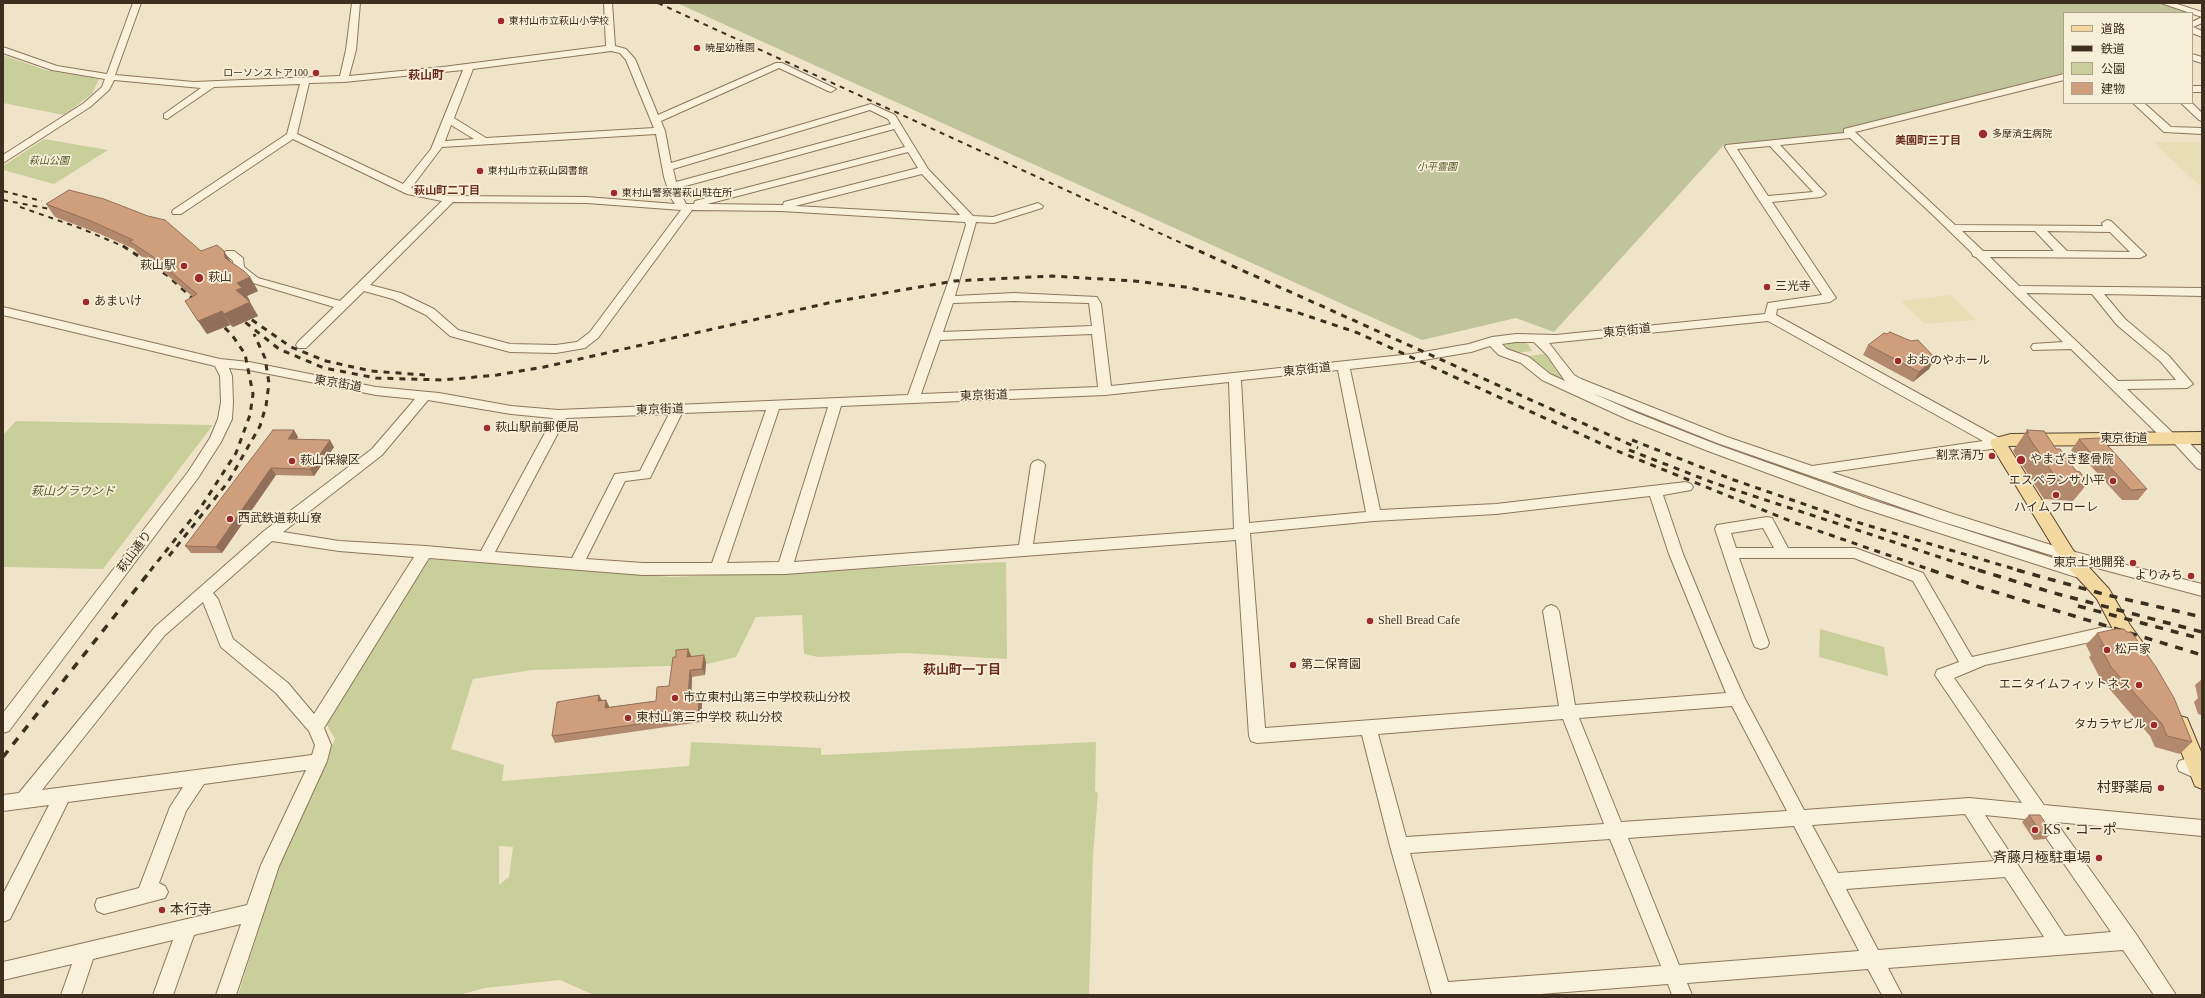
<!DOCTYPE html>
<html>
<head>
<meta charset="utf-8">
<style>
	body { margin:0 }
	#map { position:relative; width:2205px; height:998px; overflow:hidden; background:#f0e4c8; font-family:"Times New Roman","Noto Sans JP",serif }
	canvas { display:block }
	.frame { position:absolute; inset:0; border:4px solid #3d2e20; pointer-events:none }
	.legend { position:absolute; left:2063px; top:12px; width:130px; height:92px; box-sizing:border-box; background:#f7eed8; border:1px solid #ada18e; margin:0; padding:5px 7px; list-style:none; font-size:12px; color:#3d2e20 }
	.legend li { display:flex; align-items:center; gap:8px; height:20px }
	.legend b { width:20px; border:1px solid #ada18e }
</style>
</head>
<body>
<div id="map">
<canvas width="2205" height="998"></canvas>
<div class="frame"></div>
<ul class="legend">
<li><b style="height:5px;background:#f3d9a0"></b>道路</li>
<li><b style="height:5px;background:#3d2e20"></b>鉄道</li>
<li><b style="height:11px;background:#c9cf9b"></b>公園</li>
<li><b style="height:11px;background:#cf9f7d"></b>建物</li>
</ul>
</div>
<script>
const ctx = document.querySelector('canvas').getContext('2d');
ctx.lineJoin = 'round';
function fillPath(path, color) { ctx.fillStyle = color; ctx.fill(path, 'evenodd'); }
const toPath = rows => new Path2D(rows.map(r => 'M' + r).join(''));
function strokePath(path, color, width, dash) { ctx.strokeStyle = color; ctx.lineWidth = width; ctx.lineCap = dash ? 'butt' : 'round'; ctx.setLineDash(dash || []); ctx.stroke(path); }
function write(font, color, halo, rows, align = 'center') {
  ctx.font = font + ' "Times New Roman","Noto Sans JP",serif'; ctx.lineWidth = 3.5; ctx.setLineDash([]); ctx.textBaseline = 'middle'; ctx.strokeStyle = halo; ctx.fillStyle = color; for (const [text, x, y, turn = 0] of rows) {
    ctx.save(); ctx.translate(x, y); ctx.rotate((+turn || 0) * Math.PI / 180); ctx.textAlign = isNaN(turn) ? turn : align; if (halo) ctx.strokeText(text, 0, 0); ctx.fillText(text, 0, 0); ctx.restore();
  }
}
fillPath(toPath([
	[2153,142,2202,142,2202,188],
	[1951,295,1976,320,1925,324,1901,301]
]), '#e6deb5');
fillPath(toPath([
	[3,55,45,70,99,79,92,94,64,115,3,103],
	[44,139,108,150,54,184,3,170,3,166],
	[1519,341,1528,344,1532,351,1516,353,1508,351,1506,343],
	[1543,354,1546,355,1562,379,1557,378,1529,356],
	[16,421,213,425,103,569,3,567,3,435],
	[430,559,672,577,1006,562,1007,659,905,653,818,657,804,654,802,615,756,617,736,657,703,665,532,670,473,679,451,749,504,765,502,781,689,766,691,742,821,748,821,755,1096,742,1095,791,1098,793,1093,855,1089,995,594,995,560,980,485,988,459,995,238,995,281,858,335,739,323,718],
	[499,846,513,847,509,877,499,885],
	[1820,629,1884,647,1888,676,1819,657]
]), '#c9cf9b');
fillPath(toPath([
	[677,3,2158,3,2189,13,2064,13,2064,73,1844,130,1846,135,1723,146,1554,332,1516,318,1422,340]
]), '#bfc49a');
const minor = toPath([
	[133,3,141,3,115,75,194,82,340,76,346,50,352,3,360,3,356,50,349,76,443,67,606,46,604,3,612,3,615,46,626,49,635,59,658,115,776,63,782,63,836,89,831,92,828,91,779,68,661,121,665,131,671,163,871,104,895,115,928,169,973,216,993,217,1038,203,1043,206,1042,208,994,223,976,222,955,296,1014,293,1097,297,1101,304,1111,386,1412,354,1469,344,1492,337,1516,334,1556,335,1765,314,1768,303,1822,295,1759,200,1725,147,1726,145,1844,133,1844,129,2064,74,2064,80,1855,132,1955,225,2103,226,2102,223,2107,220,2111,221,2146,255,2140,258,1990,257,2019,286,2202,288,2202,296,2104,294,2125,319,2169,356,2193,384,2187,388,2127,389,2174,434,2182,435,2202,456,2202,470,2197,468,2173,442,2165,441,2071,349,2033,350,2031,347,2033,344,2063,342,1976,257,1973,256,1972,253,1933,215,1850,138,1780,145,1826,194,1821,197,1772,202,1836,298,1830,302,1777,309,1776,315,2003,440,2005,443,2003,446,1998,448,1831,472,1950,513,2067,550,2202,584,2202,596,2067,560,1940,521,1717,443,1592,393,1637,413,1718,445,1872,500,2087,569,2089,573,2087,577,2082,579,1862,508,1708,451,1627,419,1542,380,1521,363,1499,355,1490,346,1471,352,1412,362,1350,369,1380,510,1496,504,1686,482,1691,484,1693,487,1691,490,1663,495,1683,554,1718,639,1744,697,1804,810,1969,798,2022,803,1935,675,1937,670,1959,662,1913,581,1854,558,1739,558,1769,643,1767,647,1761,649,1755,647,1753,643,1715,529,1717,525,1767,517,1772,518,1788,548,1855,548,1923,573,1972,657,2104,627,2118,629,2121,633,2118,637,2113,639,2104,639,1985,665,1954,678,2044,805,2202,820,2202,836,2056,822,2136,934,2176,995,2154,995,2123,950,1888,968,1902,995,1882,995,1868,969,1687,983,1692,995,1672,995,1668,984,1528,995,1432,995,1390,846,1362,735,1257,743,1251,741,1249,736,1236,540,785,574,643,575,429,558,324,728,331,745,327,761,279,866,236,995,216,995,241,924,194,935,173,995,153,995,173,940,93,959,81,995,61,995,72,964,3,980,3,962,247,905,261,865,306,770,204,784,186,811,159,883,165,886,168,892,165,898,104,914,97,911,95,905,97,899,139,888,170,807,183,787,68,802,10,919,3,922,3,894,49,805,3,811,3,795,19,793,155,627,264,531,372,449,415,399,376,395,249,370,229,368,232,376,233,402,232,419,221,442,198,478,9,731,3,733,3,713,188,472,210,438,218,419,221,402,220,376,215,366,3,315,3,307,220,359,249,362,376,387,439,393,511,406,558,410,908,395,950,277,966,225,965,222,781,211,692,210,598,338,585,348,556,353,510,352,450,336,426,315,393,299,364,291,306,348,298,348,296,345,298,342,334,307,250,282,234,270,233,261,224,253,226,251,234,251,243,258,244,267,258,278,340,301,442,201,407,194,293,139,181,214,173,214,172,212,173,210,287,134,300,84,214,87,167,119,164,118,164,114,201,88,114,80,109,90,90,107,3,163,3,155,84,103,102,87,105,79,52,70,3,53,3,47,57,66,107,74,133,3],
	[611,51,620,53,626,60,654,128,486,138,454,118,473,69,611,51],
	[463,70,431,149,403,184,297,134,309,83,344,82,463,70],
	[870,110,888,119,891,124,676,182,673,169,870,110],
	[451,125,474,139,445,141,451,125],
	[894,129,905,147,695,201,694,204,686,204,678,188,894,129],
	[656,134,664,177,671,198,675,204,587,197,450,196,426,193,411,188,442,147,656,134],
	[1770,146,1813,192,1768,196,1737,149,1770,146],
	[908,152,918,168,784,202,783,205,707,204,908,152],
	[922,174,960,215,795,206,922,174],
	[453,202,587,203,681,210,590,332,577,342,556,345,510,344,458,330,434,309,401,293,370,285,453,202],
	[1962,231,2035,231,2054,251,1983,251,1962,231],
	[2047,231,2110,232,2130,252,2067,251,2047,231],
	[2026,293,2092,294,2117,325,2161,362,2176,380,2118,381,2026,293],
	[1014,301,1089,303,1092,326,943,332,953,303,1014,301],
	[1768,321,1983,441,1812,466,1727,437,1581,379,1574,375,1549,343,1768,321],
	[1092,334,1098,387,921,394,940,340,1092,334],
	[1516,342,1534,342,1547,355,1565,381,1550,374,1529,357,1507,349,1502,344,1516,342],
	[1338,370,1366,512,1249,523,1241,380,1338,370],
	[1229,382,1234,529,1033,544,1045,465,1043,462,1038,460,1033,462,1031,465,1019,545,794,562,841,406,1105,395,1229,382],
	[428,400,511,414,553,418,481,551,426,546,339,541,283,532,382,455,428,400],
	[828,407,779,562,727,563,779,409,828,407],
	[766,410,712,563,643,563,586,559,625,481,650,478,682,413,766,410],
	[669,414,640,471,615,474,572,558,495,552,566,418,669,414],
	[1650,496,1669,554,1726,693,1575,705,1559,611,1556,607,1551,605,1546,607,1543,611,1559,706,1265,728,1250,533,1374,521,1496,514,1650,496],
	[1763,528,1774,548,1736,548,1731,533,1763,528],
	[272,541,339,551,414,557,314,714,288,683,233,639,218,599,213,593,272,541],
	[203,602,221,647,276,693,309,731,315,745,312,755,42,790,165,635,203,602],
	[1732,706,1787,811,1621,822,1579,718,1732,706],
	[1563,719,1604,824,1406,837,1378,734,1563,719],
	[1965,814,1995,861,1838,873,1812,825,1965,814],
	[1985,815,2034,820,2111,932,2065,936,1985,815],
	[1794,826,1859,951,1679,965,1628,838,1794,826],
	[1610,839,1661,966,1448,982,1410,853,1610,839],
	[2005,877,2044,937,1878,950,1846,889,2005,877],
	[2161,3,2174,3,2202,12,2202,23,2193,27,2202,31,2202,37,2192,33,2192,22,2202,17,2161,3],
	[2192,54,2202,57,2202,63,2192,60,2192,54],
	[2192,86,2202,86,2202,92,2192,92,2192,86],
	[2133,103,2144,103,2171,127,2202,128,2202,134,2164,132,2133,103],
	[2181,103,2192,103,2202,113,2202,121,2199,120,2181,103],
	[2185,759,2202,766,2202,781,2179,771,2177,766,2179,761,2185,759]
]);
const major = toPath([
	[2202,432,2202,444,2008,446,2073,550,2109,589,2130,625,2143,643,2145,648,2143,653,2136,656,2129,653,2116,635,2097,599,2061,560,1990,443,1992,439,2011,434,2202,432],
	[2180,716,2187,718,2202,754,2202,789,2195,786,2170,724,2173,718,2180,716]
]);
strokePath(minor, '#8d765c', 2);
strokePath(major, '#5b4430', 2);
fillPath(minor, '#faf1dc');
fillPath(major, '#f3d9a0');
strokePath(toPath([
	[658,3,1190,247],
	[3,191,42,201],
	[3,200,60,211],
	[20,207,80,228,125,247]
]), '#3d2e20', 2, [5, 5]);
strokePath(toPath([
	[123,246,167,275,199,304],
	[1188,246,1638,448],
	[242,313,291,347,326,361,371,371,425,375],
	[236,315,279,349,324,368,376,378,443,380,497,375,544,367,833,302,954,281,1052,276,1134,281,1185,287,1241,298,1296,312,1358,333,1615,450,1790,521,1934,571],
	[1632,440,1734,480,1853,521,2021,571],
	[1629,450,1714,483,1982,571],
	[169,556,228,482,260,426,266,406,269,383,265,358,254,334],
	[150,571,201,507,236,453,250,415,253,394,245,354,232,335,217,320]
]), '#3d2e20', 3, [6, 6]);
strokePath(toPath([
	[1931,570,1979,587,2202,655],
	[1978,570,2054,593,2202,632],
	[2017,570,2103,594,2202,617],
	[2078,606,2202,639],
	[3,757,151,570]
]), '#3d2e20', 3.5, [8, 8]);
fillPath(toPath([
	[46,204,201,251,224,251,230,262,250,277,258,291,247,296,250,301,249,302,258,316,233,327,230,325,207,334,185,301,193,297,160,269,138,254,134,249,100,234,55,217],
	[1868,345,1929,369,1913,382,1863,355],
	[294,430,298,437,297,439,334,447,314,476,276,475,222,553,191,553,185,546],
	[2027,430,2056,449,2076,471,2088,483,2073,501,2044,499,2013,451],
	[2079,439,2147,489,2138,500,2122,500,2088,463,2083,463,2071,450],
	[2097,633,2192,742,2180,754,2155,747,2150,736,2100,678,2089,657,2091,655,2086,645],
	[691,655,691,657,706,662,705,675,692,677,691,696,702,702,701,722,555,743,552,736,599,695,602,700,606,700,609,707,656,701,669,686],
	[2202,679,2202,720,2201,715,2198,714,2194,702,2198,698,2195,685],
	[2029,815,2052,833,2045,839,2034,840,2022,822]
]), '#b2896c');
fillPath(toPath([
	[224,251,232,264,225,258],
	[250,277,258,291,247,296,250,301,244,304,236,290,237,283],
	[250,302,258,316,233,327,224,314],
	[222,311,230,325,207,334,198,321],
	[1935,358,1929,369,1913,382,1919,372],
	[294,430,298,437,292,446,288,439],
	[330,440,334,447,314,476,310,469],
	[271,468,276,475,222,553,216,547],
	[688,649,691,655,690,664,687,657],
	[704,655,706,662,705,675,702,669],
	[690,670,692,677,691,703,688,696],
	[599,695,602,702,598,701],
	[699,695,702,702,701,722,698,716],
	[606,700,609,706,608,714,605,708]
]), '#916f58');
const building = toPath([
	[69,190,104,199,148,216,165,220,201,251,217,245,224,251,225,258,244,271,250,277,237,283,242,288,236,290,250,302,224,314,222,311,198,321,185,301,197,294,152,256,129,241,133,240,91,221,46,204,69,190],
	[1890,332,1911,341,1918,340,1935,358,1919,372,1868,345,1884,333,1887,334,1890,332],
	[273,430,294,430,288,439,330,440,310,469,271,468,216,547,185,546,273,430],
	[2027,430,2044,431,2056,449,2060,449,2076,471,2080,472,2088,483,2058,481,2026,433,2029,433,2027,430],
	[2101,438,2147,489,2131,490,2097,453,2091,453,2079,439,2101,438],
	[2115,629,2124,629,2127,632,2132,633,2156,667,2174,698,2192,742,2167,736,2162,724,2111,667,2100,646,2104,646,2097,633,2115,629],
	[688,649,687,657,704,655,702,669,690,670,688,696,699,695,698,716,552,736,557,702,599,695,598,701,606,700,605,708,656,701,657,687,669,686,673,657,676,657,676,650,688,649],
	[2029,815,2040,815,2052,833,2041,833,2029,815]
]);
fillPath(building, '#cf9f7d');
strokePath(building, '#916f58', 1);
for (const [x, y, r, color] of [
	[501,21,4,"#9e2a2b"],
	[697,48,4,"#9e2a2b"],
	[316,73,4,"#9e2a2b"],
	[1983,134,5,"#9e2a2b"],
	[480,171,4,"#9e2a2b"],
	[614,193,4,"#9e2a2b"],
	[184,266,4,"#9e2a2b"],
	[199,278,5,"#9e2a2b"],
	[1767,287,4,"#9e2a2b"],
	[86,302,4,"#9e2a2b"],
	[1898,361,4,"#9e2a2b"],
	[487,428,4,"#9e2a2b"],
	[1992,456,4,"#9e2a2b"],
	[2021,460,5,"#9e2a2b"],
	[292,461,4,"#9e2a2b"],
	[2113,481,4,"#9e2a2b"],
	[2056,495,4,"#9e2a2b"],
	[230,519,4,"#9e2a2b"],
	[2133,563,4,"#9e2a2b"],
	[2191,576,4,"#9e2a2b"],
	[1370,621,4,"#9e2a2b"],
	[2107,650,4,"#9e2a2b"],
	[1293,665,4,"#9e2a2b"],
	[2139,685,4,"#9e2a2b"],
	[675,698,4,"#9e2a2b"],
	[628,718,4,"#9e2a2b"],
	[2154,725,4,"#9e2a2b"],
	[2161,788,4,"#9e2a2b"],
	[2035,830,4,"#9e2a2b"],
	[2099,858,4,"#9e2a2b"],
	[162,910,4,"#9e2a2b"]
]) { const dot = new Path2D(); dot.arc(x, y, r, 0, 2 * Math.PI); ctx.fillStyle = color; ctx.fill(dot); strokePath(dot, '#f7eed8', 1.5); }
write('10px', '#3d2e20', '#f7eed8', [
	["東村山市立萩山小学校",509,21],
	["暁星幼稚園",705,48],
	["ローソンストア100",308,73,"right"],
	["多摩済生病院",1992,134],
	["東村山市立萩山図書館",488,171],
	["東村山警察署萩山駐在所",622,193]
], 'left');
write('italic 10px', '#4d5a26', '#f7eed8', [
	["萩山公園",49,161],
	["小平霊園",1437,167]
]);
write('bold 11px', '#6b2e1e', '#f7eed8', [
	["美園町三丁目",1928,141],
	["萩山町二丁目",447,191]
]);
write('bold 12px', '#6b2e1e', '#f7eed8', [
	["萩山町",426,76]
]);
write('12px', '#3d2e20', '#f7eed8', [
	["萩山駅",176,266,"right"],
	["萩山",208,278],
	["三光寺",1775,287],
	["あまいけ",94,302],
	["おおのやホール",1906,361],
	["萩山駅前郵便局",495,428],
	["割烹清乃",1984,456,"right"],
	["やまざき整骨院",2030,460],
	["萩山保線区",300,461],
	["エスペランサ小平",2105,481,"right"],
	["ハイムフローレ",2056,508,"center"],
	["西武鉄道萩山寮",238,519],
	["東京土地開発",2125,563,"right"],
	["よりみち",2183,576,"right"],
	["Shell Bread Cafe",1378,621],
	["松戸家",2115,650],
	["第二保育園",1301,665],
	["エニタイムフィットネス",2131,685,"right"],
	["市立東村山第三中学校萩山分校",683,698],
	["東村山第三中学校 萩山分校",636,718],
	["タカラヤビル",2146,725,"right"]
], 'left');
write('12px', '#3d2e20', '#f7eed8', [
	["東京街道",1627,331,-6],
	["東京街道",1307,370,-6],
	["東京街道",338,384,10],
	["東京街道",984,396,-2],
	["東京街道",660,410,-2],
	["東京街道",2124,439],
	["萩山通り",135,552,-53]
]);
write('italic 12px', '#4d5a26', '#f7eed8', [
	["萩山グラウンド",73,492]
]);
write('bold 13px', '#6b2e1e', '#f7eed8', [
	["萩山町一丁目",962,671]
]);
write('14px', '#3d2e20', '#f7eed8', [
	["村野薬局",2153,788],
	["KS・コーポ",2043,830,"left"],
	["斉藤月極駐車場",2091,858],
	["本行寺",170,910,"left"]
], 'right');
</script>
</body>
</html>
